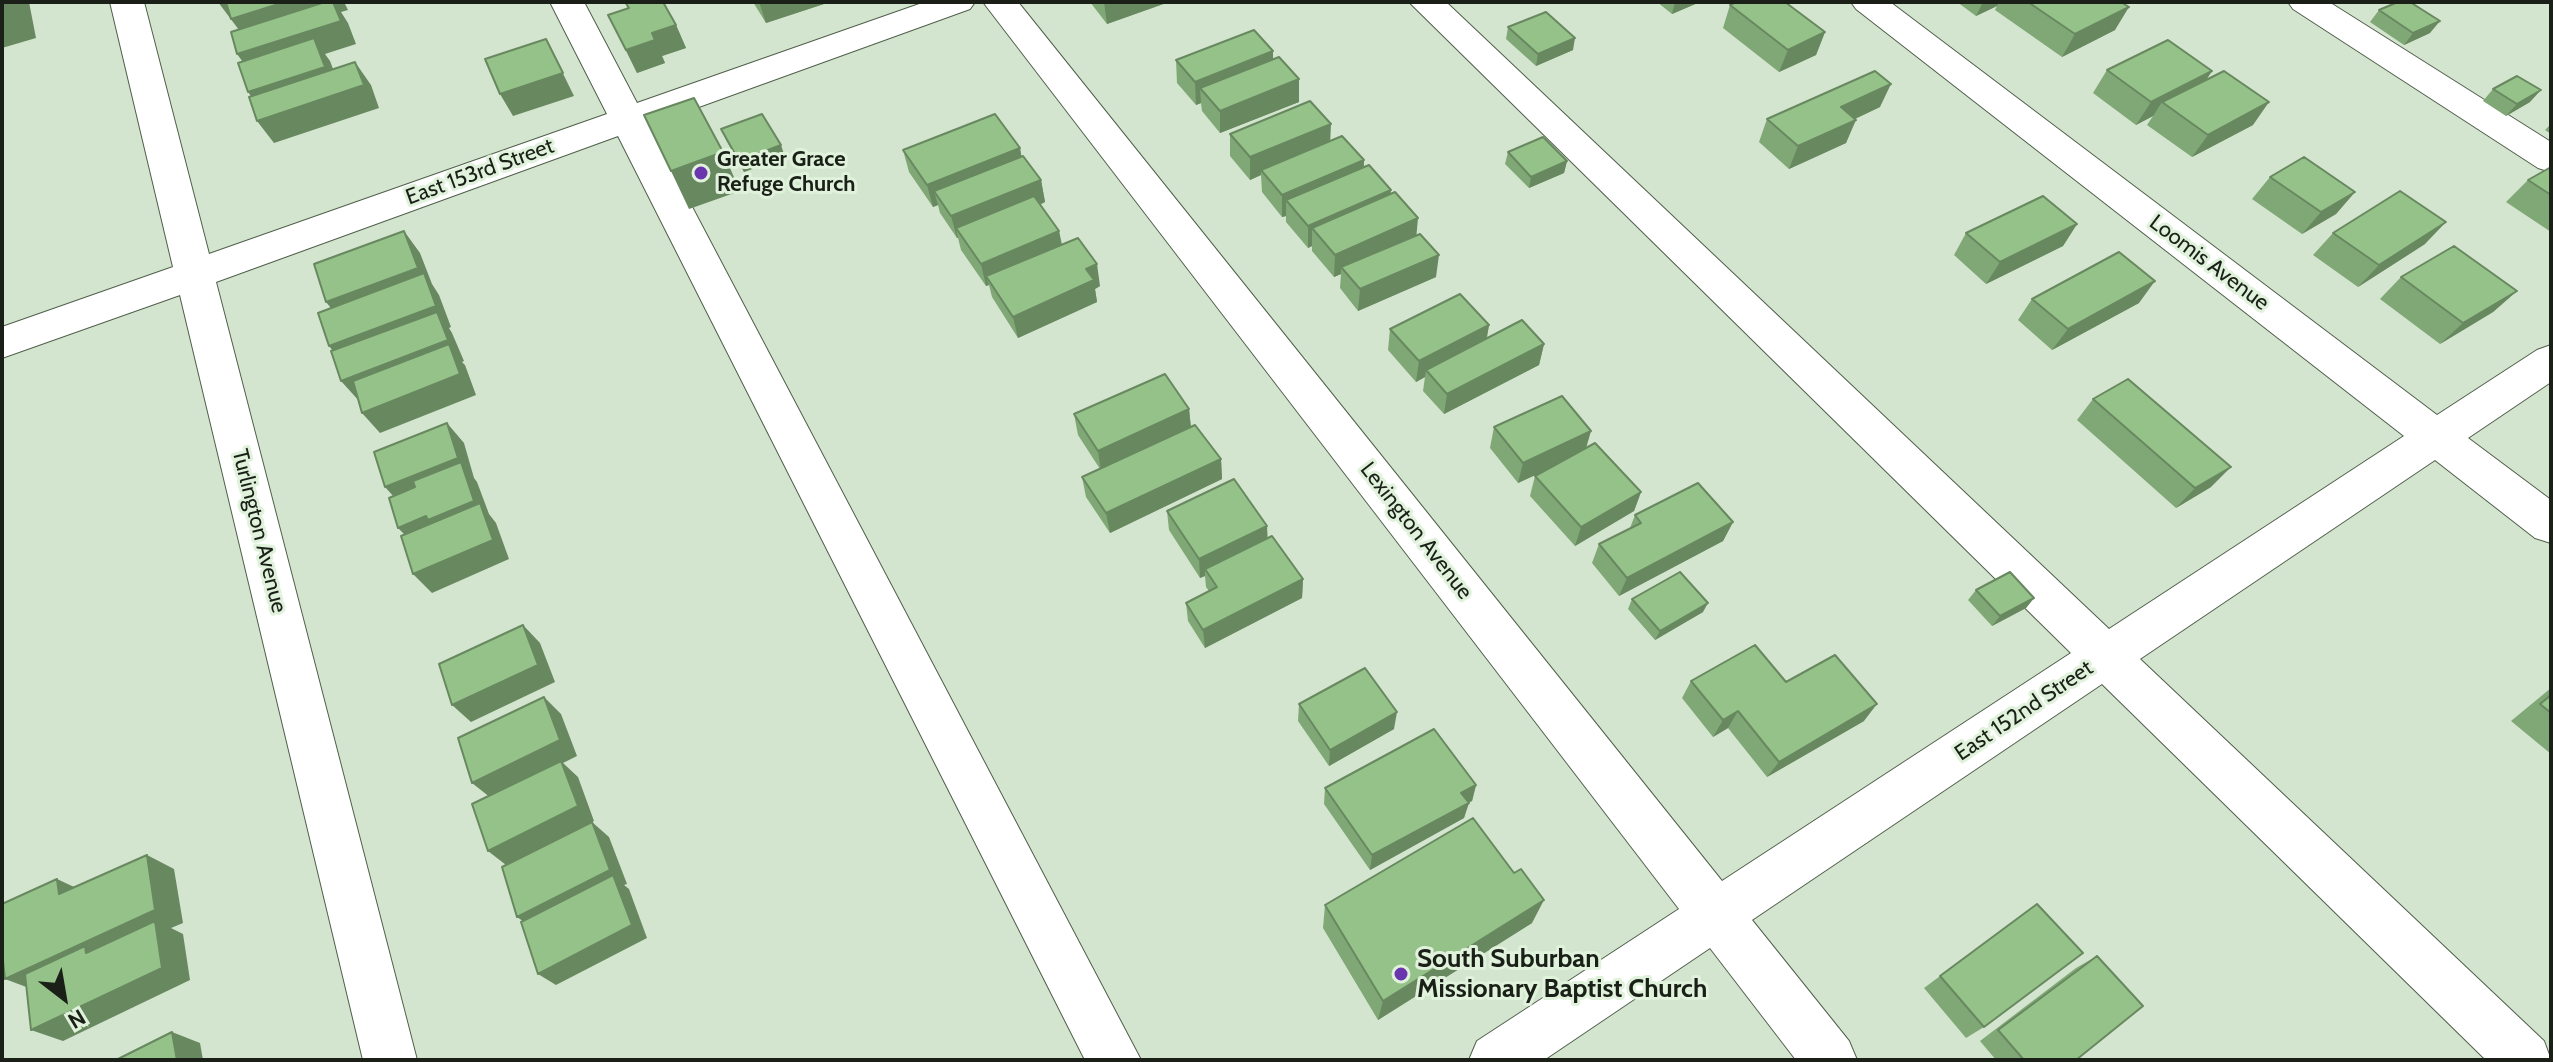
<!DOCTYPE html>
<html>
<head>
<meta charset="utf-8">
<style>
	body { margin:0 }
	#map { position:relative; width:2553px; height:1062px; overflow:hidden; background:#d3e5ce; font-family:Cabin,sans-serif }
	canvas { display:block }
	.frame { position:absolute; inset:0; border:4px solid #1a2018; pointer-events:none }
	.north { position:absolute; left:24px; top:958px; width:80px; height:80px; -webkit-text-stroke:6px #e0f2db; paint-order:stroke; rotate:149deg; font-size:22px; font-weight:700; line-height:32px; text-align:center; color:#1a2018 }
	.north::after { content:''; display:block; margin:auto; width:28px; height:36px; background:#1a2018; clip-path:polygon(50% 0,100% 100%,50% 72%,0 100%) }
</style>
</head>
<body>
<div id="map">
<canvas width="2553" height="1062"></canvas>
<div class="frame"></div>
<div class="north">N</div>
</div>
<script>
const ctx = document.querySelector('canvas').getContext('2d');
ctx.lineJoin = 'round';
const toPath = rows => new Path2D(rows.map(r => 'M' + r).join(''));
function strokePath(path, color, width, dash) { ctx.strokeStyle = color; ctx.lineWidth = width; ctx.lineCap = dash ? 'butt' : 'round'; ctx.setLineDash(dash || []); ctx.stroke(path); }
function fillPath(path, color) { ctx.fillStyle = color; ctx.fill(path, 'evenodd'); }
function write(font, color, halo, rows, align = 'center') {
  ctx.font = font + ' Cabin,sans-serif'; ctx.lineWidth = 6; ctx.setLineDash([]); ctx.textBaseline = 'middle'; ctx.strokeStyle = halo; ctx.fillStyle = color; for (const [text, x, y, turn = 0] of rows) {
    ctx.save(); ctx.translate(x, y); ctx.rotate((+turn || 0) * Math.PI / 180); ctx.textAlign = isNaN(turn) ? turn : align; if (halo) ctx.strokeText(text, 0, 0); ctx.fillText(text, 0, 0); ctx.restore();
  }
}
const minor = toPath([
	[110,2,144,2,209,254,607,114,550,2,584,2,637,103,925,2,975,2,970,9,649,125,1141,1060,1085,1060,618,136,216,282,417,1060,363,1060,180,295,2,358,2,327,173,267,110,2],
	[983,2,1018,2,1722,881,2071,653,1409,2,1446,2,2109,629,2404,436,1856,9,1851,2,1890,2,2437,415,2537,350,2551,345,2551,382,2468,438,2551,500,2551,543,2535,538,2435,460,2140,659,2544,1041,2551,1060,2486,1060,2102,684,1752,920,1849,1041,1857,1060,1796,1060,1710,948,1544,1060,1469,1060,1477,1041,1679,909,983,2],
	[2288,2,2329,2,2551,142,2551,172,2538,168,2293,9,2288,2]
]);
strokePath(minor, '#505f4b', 2);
fillPath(minor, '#fff');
fillPath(toPath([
	[625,2,676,25,686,48,662,56,665,63,637,73,608,15,628,9],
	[753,2,830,2,766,23],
	[1090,2,1169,2,1107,24],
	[1657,2,1700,2,1672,14],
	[1957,2,2121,2,2115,30,2062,57,1995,10,1997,6,1976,16],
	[1730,5,1825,32,1816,55,1779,72,1723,28],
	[2379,10,2430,33,2404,45,2370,22],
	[1508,27,1573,50,1536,66,1506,39],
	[1176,60,1273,60,1299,102,1220,133,1202,111,1201,103,1196,105,1177,83],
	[2107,70,2212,71,2206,80,2253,125,2192,157,2147,125,2153,116,2136,125,2093,93],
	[2493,89,2530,102,2506,116,2483,101],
	[1880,107,1855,119,1846,143,1789,169,1759,142,1767,119],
	[2551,124,2551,134,2545,130],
	[721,129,785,157,744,172,726,140],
	[1230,134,1331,141,1364,160,1364,167,1391,194,1416,235,1436,277,1358,311,1340,288,1341,274,1334,277,1312,251,1312,246,1308,248,1286,222,1286,216,1282,217,1262,192,1261,175,1250,180,1230,156],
	[1020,148,1021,156,1041,180,1045,202,1040,205,1059,231,1062,244,1100,286,1095,289,1097,302,1018,338,992,297,989,285,986,286,961,250,958,238,957,238,940,213,938,205,933,207,909,172,903,150],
	[1508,152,1567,161,1564,173,1529,188,1505,164],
	[2551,167,2551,232,2506,202,2528,180],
	[2270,177,2355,192,2336,214,2302,234,2252,199],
	[2077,224,2063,246,1986,284,1954,255,1966,233],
	[2333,233,2425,244,2358,287,2313,255],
	[2401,277,2517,291,2493,312,2440,344,2380,299],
	[2032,299,2139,303,2052,350,2018,320],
	[1489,325,1487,338,1544,344,1539,365,1444,414,1423,391,1425,377,1416,382,1388,350,1390,329],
	[2093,399,2211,487,2176,508,2077,420],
	[1189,409,1191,427,1221,459,1222,479,1110,533,1086,497,1082,477,1100,469,1078,435,1074,414],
	[1494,427,1586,448,1641,492,1634,511,1575,546,1530,496,1535,476,1551,468,1518,483,1490,448],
	[1167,511,1268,538,1303,579,1302,598,1205,648,1188,621,1186,603,1209,591,1206,587,1205,576,1200,578,1169,530],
	[1635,515,1733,522,1723,541,1619,596,1592,563,1599,544,1630,528],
	[1976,590,2034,598,2026,608,1992,626,1968,600],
	[1632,599,1703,612,1655,640,1628,609],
	[1691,681,1786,682,1864,721,1767,777,1728,728,1713,737,1682,698],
	[2551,688,2551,754,2511,721],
	[1299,704,1394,729,1329,766,1298,721],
	[1476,785,1472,801,1468,802,1464,818,1370,870,1324,804,1325,788],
	[1514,873,1532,923,1378,1020,1323,928,1325,905],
	[2037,904,1984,1027,1966,1038,1924,988],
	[2097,956,2076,1060,1996,1060,1980,1041,2076,968]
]), '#80a776');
fillPath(toPath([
	[2,2,29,2,36,38,2,48],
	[218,2,344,2,348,10,341,12,348,23,356,44,325,54,330,61,341,90,265,115,248,92,254,77,237,54,248,42],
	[759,2,830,2,766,23],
	[1104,2,1169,2,1107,24],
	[1675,2,1700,2,1672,14],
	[1983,2,1999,2,1997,6,1976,16],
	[2129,7,2115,30,2062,57,2075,34],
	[2440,21,2430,33,2404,45,2413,33],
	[676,25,686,48,662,56,665,63,637,73,626,50,652,33],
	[1825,32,1816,55,1779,72,1788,50],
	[1575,38,1573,50,1536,66,1538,54],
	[546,39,574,96,513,116,500,94],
	[1273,51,1273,74,1200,88,1201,103,1196,105,1195,82],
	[355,62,371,85,379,108,274,143,257,121],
	[2212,71,2197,94,2162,102,2153,116,2136,125,2151,102],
	[1299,79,1299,102,1220,133,1220,111],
	[1891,84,1880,107,1831,130,1841,107],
	[2541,90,2530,102,2506,116,2517,104],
	[2269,102,2253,125,2192,157,2208,135],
	[1856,120,1846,143,1789,169,1798,146],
	[1331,124,1330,146,1261,170,1261,175,1250,180,1250,157],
	[781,145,785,157,744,172,739,161],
	[1020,148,1024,171,934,191,938,205,933,207,927,185],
	[723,152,740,191,689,209,671,171],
	[1364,160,1363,182,1286,200,1286,216,1282,217,1282,195],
	[1567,161,1564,173,1529,188,1531,177],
	[1041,180,1045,202,962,236,956,228,958,238,957,238,951,216],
	[1391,190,1389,212,1312,228,1312,246,1308,248,1308,226],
	[2355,192,2336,214,2302,234,2321,212],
	[1418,218,1416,240,1341,267,1341,274,1334,277,1335,255],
	[2446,222,2425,244,2358,287,2379,265],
	[2077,224,2063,246,1986,284,2000,262],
	[404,231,420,253,432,284,439,295,451,327,449,328,452,333,464,361,462,362,465,365,476,395,380,433,362,413,360,402,341,381,347,368,329,346,344,324,326,302],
	[1059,231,1063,253,986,276,989,285,986,286,981,264],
	[1439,255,1436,277,1358,311,1360,289],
	[1097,264,1100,286,1095,289,1097,302,1018,338,1013,317,1086,269],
	[2155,281,2139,303,2052,350,2068,329],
	[2517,291,2493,312,2440,344,2463,323],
	[1489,325,1485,346,1426,370,1425,377,1416,382,1419,361],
	[1544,344,1539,365,1444,414,1447,394],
	[1189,409,1191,429,1101,471,1098,451],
	[447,423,464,443,474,478,477,482,489,514,496,523,509,559,432,593,413,574,417,547,398,528,426,516,474,501,403,507,385,487],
	[1591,431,1585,452,1518,483,1523,463],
	[1221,459,1222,479,1110,533,1106,513],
	[2231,467,2211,487,2176,508,2195,488],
	[1641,492,1634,511,1575,546,1581,527],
	[1733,522,1723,541,1619,596,1627,578],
	[1267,526,1268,545,1205,569,1205,576,1200,578,1199,559],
	[1303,579,1302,598,1205,648,1203,630],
	[2034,598,2026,608,1992,626,2000,616],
	[1708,603,1703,612,1655,640,1660,631],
	[523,625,540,643,555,682,471,722,452,705],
	[544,697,561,714,577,756,563,763,578,777,594,821,506,865,488,851,491,798,472,783],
	[1877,704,1864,721,1767,777,1779,762],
	[1738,711,1728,728,1713,737,1723,720],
	[1397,712,1394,729,1329,766,1330,750],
	[1476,785,1472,801,1457,809,1461,793],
	[1469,803,1464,818,1370,870,1372,855],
	[592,822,609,837,627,884,624,885,629,889,647,938,556,985,538,974,536,930,517,917],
	[147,855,174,869,183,923,171,928,183,934,190,980,63,1041,31,1030,37,991,5,979],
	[57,879,87,893,59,894],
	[1544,900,1532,923,1378,1020,1383,1001],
	[172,1032,200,1043,203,1060,177,1060]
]), '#688860');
const building = toPath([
	[226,2,285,2,231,19,226,2],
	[325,2,333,2,341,21,237,54,231,32,325,2],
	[625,2,663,2,676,25,652,33,655,40,626,50,608,15,629,8,625,2],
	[1736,2,1785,2,1825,32,1788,50,1730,5,1736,2],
	[2028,2,2121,2,2129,7,2075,34,2028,2],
	[2398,2,2410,2,2440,21,2413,33,2379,10,2398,2],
	[1546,12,1575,38,1538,54,1508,27,1546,12],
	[1254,30,1273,51,1195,82,1176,60,1254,30],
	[314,38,325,67,248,92,238,63,314,38],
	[546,39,563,73,500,94,485,59,546,39],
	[2168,40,2212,71,2151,102,2107,70,2168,40],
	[1279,57,1299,79,1220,111,1200,88,1279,57],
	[355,62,364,85,257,121,249,97,355,62],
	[1875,71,1891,84,1841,107,1856,120,1798,146,1767,119,1875,71],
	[2224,71,2269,102,2208,135,2162,102,2224,71],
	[2517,76,2541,90,2517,104,2493,89,2517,76],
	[694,98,723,152,671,171,644,115,694,98],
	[1310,101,1331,124,1250,157,1230,134,1310,101],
	[762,114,781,145,739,161,721,129,762,114],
	[995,114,1020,148,927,185,903,150,995,114],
	[1342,136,1364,160,1282,195,1261,170,1342,136],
	[1543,137,1567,161,1531,177,1508,152,1543,137],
	[1023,156,1041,180,951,216,934,191,1023,156],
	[2304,157,2355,192,2321,212,2270,177,2304,157],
	[1369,165,1391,190,1308,226,1286,200,1369,165],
	[2551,167,2551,195,2528,180,2551,167],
	[2400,191,2446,222,2379,265,2333,233,2400,191],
	[1395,192,1418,218,1335,255,1312,228,1395,192],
	[1034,196,1059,231,981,264,956,228,1034,196],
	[2043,196,2077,224,2000,262,1966,233,2043,196],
	[404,231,418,268,326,302,314,264,404,231],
	[1420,234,1439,255,1360,289,1341,267,1420,234],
	[1078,238,1097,264,1086,269,1094,280,1013,317,986,276,1078,238],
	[2454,246,2517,291,2463,323,2401,277,2454,246],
	[2119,252,2155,281,2068,329,2032,299,2119,252],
	[424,273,436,306,329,346,318,313,424,273],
	[1460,294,1489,325,1419,361,1390,329,1460,294],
	[437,312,448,340,341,381,331,351,437,312],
	[1522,320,1544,344,1447,394,1426,370,1522,320],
	[449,344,460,374,362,413,353,381,449,344],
	[1165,374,1189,409,1098,451,1074,414,1165,374],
	[2128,379,2231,467,2195,488,2093,399,2128,379],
	[1562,396,1591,431,1523,463,1494,427,1562,396],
	[447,423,458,458,385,487,374,452,447,423],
	[1195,425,1221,459,1106,513,1082,477,1195,425],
	[1595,443,1641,492,1581,527,1535,476,1595,443],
	[461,462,474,501,428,520,426,516,398,528,389,498,415,487,413,481,461,462],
	[1234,479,1267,526,1199,559,1167,511,1234,479],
	[1698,483,1733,522,1627,578,1599,544,1641,523,1635,515,1698,483],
	[480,503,493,540,413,574,401,536,480,503],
	[1272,536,1303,579,1203,630,1186,603,1217,587,1205,569,1272,536],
	[1680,572,1708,603,1660,631,1632,599,1680,572],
	[2010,572,2034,598,2000,616,1976,590,2010,572],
	[523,625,538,665,452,705,439,664,523,625],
	[1755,645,1786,682,1835,655,1877,704,1779,762,1738,711,1723,720,1691,681,1755,645],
	[1365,668,1397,712,1330,750,1299,704,1365,668],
	[2551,695,2551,713,2540,704,2551,695],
	[544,697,560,740,472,783,458,738,544,697],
	[1434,729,1476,785,1461,793,1469,803,1372,855,1325,788,1434,729],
	[561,761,578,806,488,851,472,804,561,761],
	[1473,818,1514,873,1521,869,1544,900,1383,1001,1325,905,1473,818],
	[592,822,610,870,517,917,502,867,592,822],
	[147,855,155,910,5,979,2,952,2,904,57,879,59,894,147,855],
	[613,875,632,925,538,974,521,922,613,875],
	[2037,904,2083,953,1984,1027,1940,976,2037,904],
	[155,921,162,968,31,1030,25,974,85,946,86,953,155,921],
	[2097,956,2143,1006,2076,1060,2024,1060,1998,1030,2097,956],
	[172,1032,177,1060,116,1060,172,1032]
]);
fillPath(building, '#95c289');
strokePath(building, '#688860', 2);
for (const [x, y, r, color] of [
	[701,173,8,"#6936ad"],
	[1401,974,8,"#6936ad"]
]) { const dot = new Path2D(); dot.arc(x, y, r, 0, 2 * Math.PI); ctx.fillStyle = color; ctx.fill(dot); strokePath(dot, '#e0f2db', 3); }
write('bold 22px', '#1a2018', '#e0f2db', [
	["Greater Grace",717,160],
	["Refuge Church",717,185]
], 'left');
write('22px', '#1a2018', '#e0f2db', [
	["East 153rd Street",480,172,-20],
	["Loomis Avenue",2209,263,37],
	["Turlington Avenue",259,531,76],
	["Lexington Avenue",1416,531,52],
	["East 152nd Street",2024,711,-34]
]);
write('bold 26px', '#1a2018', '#e0f2db', [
	["South Suburban",1417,959],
	["Missionary Baptist Church",1417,989]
], 'left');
</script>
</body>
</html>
